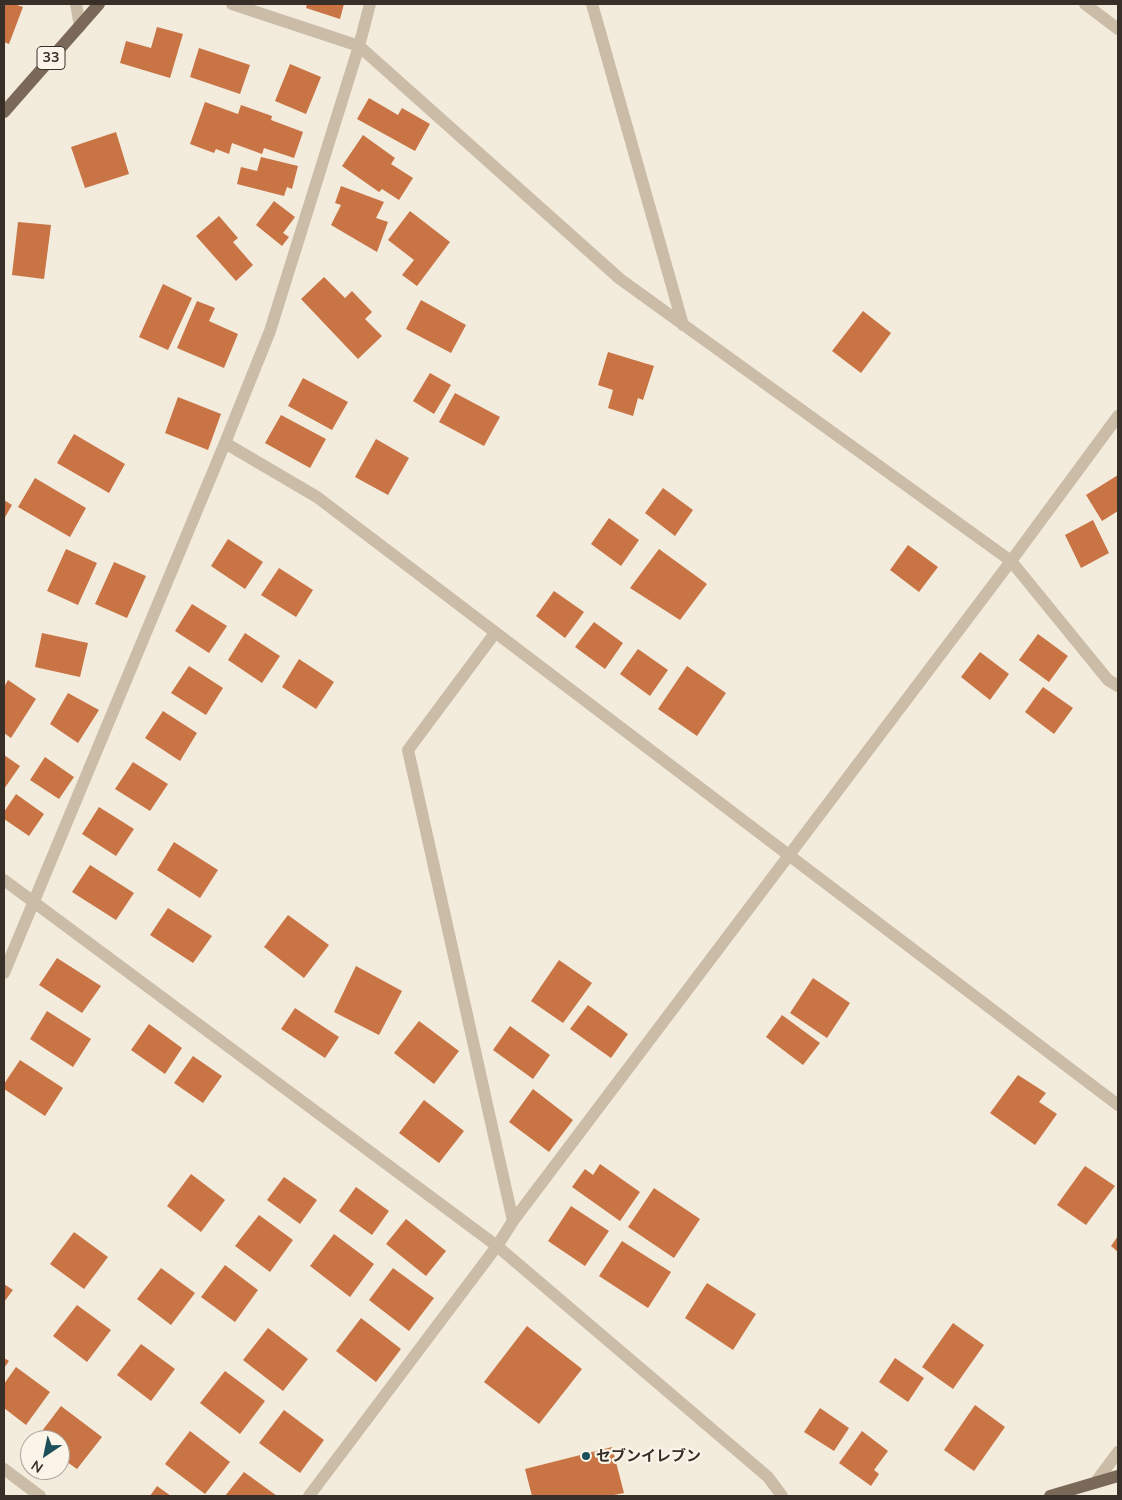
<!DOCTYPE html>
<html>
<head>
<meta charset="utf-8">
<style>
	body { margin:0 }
	#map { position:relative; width:1122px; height:1500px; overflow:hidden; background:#f3ebdc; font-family:Mulish,sans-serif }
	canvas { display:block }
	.frame { position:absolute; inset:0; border:5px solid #382f28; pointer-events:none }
	.north { position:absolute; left:20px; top:1430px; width:50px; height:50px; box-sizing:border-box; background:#faf4e9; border:1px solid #aca59c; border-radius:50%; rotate:214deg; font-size:14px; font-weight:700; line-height:20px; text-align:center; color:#382f28 }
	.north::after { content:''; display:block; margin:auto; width:18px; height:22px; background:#1d4f5a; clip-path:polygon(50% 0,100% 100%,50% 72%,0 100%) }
</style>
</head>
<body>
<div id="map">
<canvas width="1122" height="1500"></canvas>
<div class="frame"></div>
<div class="north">N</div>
</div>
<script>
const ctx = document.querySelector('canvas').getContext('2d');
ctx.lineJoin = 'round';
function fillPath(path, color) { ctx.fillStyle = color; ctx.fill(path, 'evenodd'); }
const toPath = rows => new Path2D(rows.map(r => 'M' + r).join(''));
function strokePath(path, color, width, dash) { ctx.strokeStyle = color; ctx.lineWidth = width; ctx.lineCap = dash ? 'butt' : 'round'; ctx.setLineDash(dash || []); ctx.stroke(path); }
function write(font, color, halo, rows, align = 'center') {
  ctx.font = font + ' Mulish,"Noto Sans JP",sans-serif'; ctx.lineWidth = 4.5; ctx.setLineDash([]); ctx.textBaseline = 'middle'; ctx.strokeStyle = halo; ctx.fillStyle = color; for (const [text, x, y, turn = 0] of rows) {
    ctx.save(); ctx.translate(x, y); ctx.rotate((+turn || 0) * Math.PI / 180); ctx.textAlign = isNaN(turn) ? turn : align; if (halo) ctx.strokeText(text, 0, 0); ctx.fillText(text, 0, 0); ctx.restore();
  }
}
fillPath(toPath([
	[4,4,14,4,23,7,9,44,4,42],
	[307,4,344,4,340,19,306,8],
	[157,27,183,34,170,78,120,63,126,41,151,48],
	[199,48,250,65,240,94,190,77],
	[290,64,321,77,306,114,275,101],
	[369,98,398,115,402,108,430,124,415,151,357,119],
	[205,102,238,114,241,105,272,116,271,120,303,132,294,158,264,148,262,154,232,143,229,154,216,149,214,153,190,144],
	[116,132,129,174,85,188,71,147],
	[363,135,395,158,391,164,413,178,399,200,382,189,379,192,342,166],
	[261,157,298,166,292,189,287,187,284,196,237,184,241,167,257,171],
	[341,186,384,202,376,218,388,222,377,252,331,225,341,205,335,203],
	[274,201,295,217,283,233,289,237,282,246,256,225],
	[410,211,450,242,417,286,402,275,414,260,388,240],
	[219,216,238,238,233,242,253,265,236,281,196,236],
	[18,222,51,225,44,279,12,275],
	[324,277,345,298,352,291,372,312,365,319,382,336,358,359,301,299],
	[163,284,192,298,168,350,139,337],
	[421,300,466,325,451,353,406,329],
	[197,301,215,308,209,321,238,334,224,368,177,348],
	[863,311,891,333,861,373,832,351],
	[608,352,654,366,643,400,638,398,633,416,608,408,613,390,598,385],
	[430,373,451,385,434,414,413,401],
	[303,378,348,402,332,430,288,406],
	[455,393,500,417,484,446,439,422],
	[178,397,221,414,208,450,165,433],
	[281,415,326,439,310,468,265,443],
	[74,434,125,464,109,493,57,463],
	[376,439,409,458,388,495,355,477],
	[1118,475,1118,511,1102,521,1086,495],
	[35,478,86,508,70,537,18,507],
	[663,488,693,510,675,536,645,513],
	[4,500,12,505,4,519],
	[609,518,639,540,621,566,591,544],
	[1093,520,1109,553,1081,568,1065,535],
	[228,539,263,562,245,589,211,566],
	[908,545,938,567,919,592,890,570],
	[66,549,97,563,78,605,47,591],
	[659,549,707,584,680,620,630,588],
	[114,562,146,576,127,618,95,604],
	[279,568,313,590,296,617,261,595],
	[554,591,584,612,565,638,536,616],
	[192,604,227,626,209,653,175,631],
	[594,622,623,643,605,669,575,647],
	[42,633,88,643,80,677,35,667],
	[245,633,280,656,262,683,228,660],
	[1038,634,1068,656,1049,682,1019,660],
	[638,649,668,670,650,696,620,674],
	[980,652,1009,674,990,700,961,677],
	[299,659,334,682,316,709,282,687],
	[189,666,223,688,206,715,171,693],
	[687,666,726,693,697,736,658,709],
	[8,680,36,699,11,738,4,733,4,687],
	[1043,687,1073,708,1054,734,1025,712],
	[68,693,99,710,78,743,50,724],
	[163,711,197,733,180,761,145,738],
	[4,755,20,766,4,789],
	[45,757,74,777,59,799,30,780],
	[133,762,168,784,150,811,115,789],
	[16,794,44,814,29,836,4,819,4,812],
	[99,807,134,829,116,856,82,834],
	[174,842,218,870,200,898,157,870],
	[90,865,134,893,116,920,72,892],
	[168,908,212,936,193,963,150,935],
	[288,915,329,945,304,978,264,947],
	[57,958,101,986,82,1013,39,985],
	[559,960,592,983,563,1023,531,1001],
	[356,966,402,991,379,1035,334,1012],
	[813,978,850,1003,827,1038,790,1013],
	[588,1005,628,1034,611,1058,570,1029],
	[295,1008,339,1037,325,1058,281,1029],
	[47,1011,91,1039,73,1067,30,1039],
	[782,1015,820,1043,803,1065,766,1037],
	[419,1021,459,1051,434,1084,394,1053],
	[149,1024,182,1048,165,1074,131,1050],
	[510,1026,550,1055,533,1079,493,1050],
	[193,1056,222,1076,203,1103,174,1083],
	[20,1060,63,1088,45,1116,4,1089,4,1084],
	[1018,1075,1046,1093,1039,1102,1057,1114,1035,1145,990,1113],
	[533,1089,573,1120,549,1152,509,1122],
	[424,1100,464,1131,439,1163,399,1133],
	[600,1164,640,1192,620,1221,572,1187,585,1169,593,1175],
	[1085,1166,1115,1186,1086,1225,1057,1205],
	[191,1174,225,1200,201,1232,167,1206],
	[284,1177,317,1200,300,1224,267,1200],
	[356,1187,389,1211,372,1235,339,1211],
	[654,1188,700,1219,674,1258,628,1227],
	[571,1206,609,1231,585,1266,548,1241],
	[259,1215,293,1240,270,1272,235,1246],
	[406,1219,446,1251,426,1276,386,1244],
	[74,1232,108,1257,84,1289,50,1264],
	[334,1234,374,1264,350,1297,310,1266],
	[1118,1236,1118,1252,1111,1246],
	[622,1241,671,1272,648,1308,599,1276],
	[225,1265,258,1290,235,1322,201,1297],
	[161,1268,195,1293,171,1325,137,1299],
	[393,1268,434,1298,409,1331,369,1300],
	[707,1283,756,1314,733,1350,685,1318],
	[4,1284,13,1290,4,1302],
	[77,1305,111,1330,87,1362,53,1336],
	[361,1318,401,1349,376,1382,336,1351],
	[953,1323,984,1345,953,1389,922,1367],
	[527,1326,582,1369,539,1424,484,1382],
	[268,1328,308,1359,283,1391,243,1360],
	[141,1344,175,1369,151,1401,117,1375],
	[4,1358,9,1361,4,1368],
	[895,1358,924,1378,908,1402,879,1382],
	[16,1367,50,1392,26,1425,4,1408,4,1384],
	[225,1371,265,1401,240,1434,200,1403],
	[975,1405,1005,1427,974,1471,944,1450],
	[61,1406,102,1437,77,1469,60,1457,60,1440,36,1439],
	[820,1408,849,1428,834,1451,804,1432],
	[284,1410,324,1440,300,1473,259,1443],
	[190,1431,230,1462,205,1494,165,1464],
	[862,1431,888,1451,874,1470,879,1474,871,1486,839,1463],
	[612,1447,624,1493,609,1496,532,1496,525,1469],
	[244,1472,277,1496,225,1496],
	[157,1486,171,1496,150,1496]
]), '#c87445');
strokePath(toPath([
	[76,4,80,26],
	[232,4,359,46,620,279,1011,561,1108,680,1118,686],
	[592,4,683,325],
	[1085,4,1118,29],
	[225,443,317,497,1118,1105],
	[495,633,408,750,513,1221],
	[4,880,497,1246,768,1477,782,1496],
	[4,973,225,443,270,331,359,46,370,4],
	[4,1469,40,1496],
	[1095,1483,1118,1452],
	[309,1496,497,1246,513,1221,1011,561,1118,416]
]), '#cbbca8', 12);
strokePath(toPath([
	[4,112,99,4],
	[1050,1496,1118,1476]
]), '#7a6859', 12);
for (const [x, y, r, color] of [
	[586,1456,5,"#1d4f5a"]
]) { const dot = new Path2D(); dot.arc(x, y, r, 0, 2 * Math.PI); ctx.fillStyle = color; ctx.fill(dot); strokePath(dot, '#faf4e9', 2); }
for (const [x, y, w] of [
	[51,58,28]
]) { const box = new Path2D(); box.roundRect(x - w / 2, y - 11.5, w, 23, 4); ctx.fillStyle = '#faf4e9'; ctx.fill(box); strokePath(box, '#382f28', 1); }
write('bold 14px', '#382f28', null, [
	["33",51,58]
]);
write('bold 15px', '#382f28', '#faf4e9', [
	["セブンイレブン",596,1456]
], 'left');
</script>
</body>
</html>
